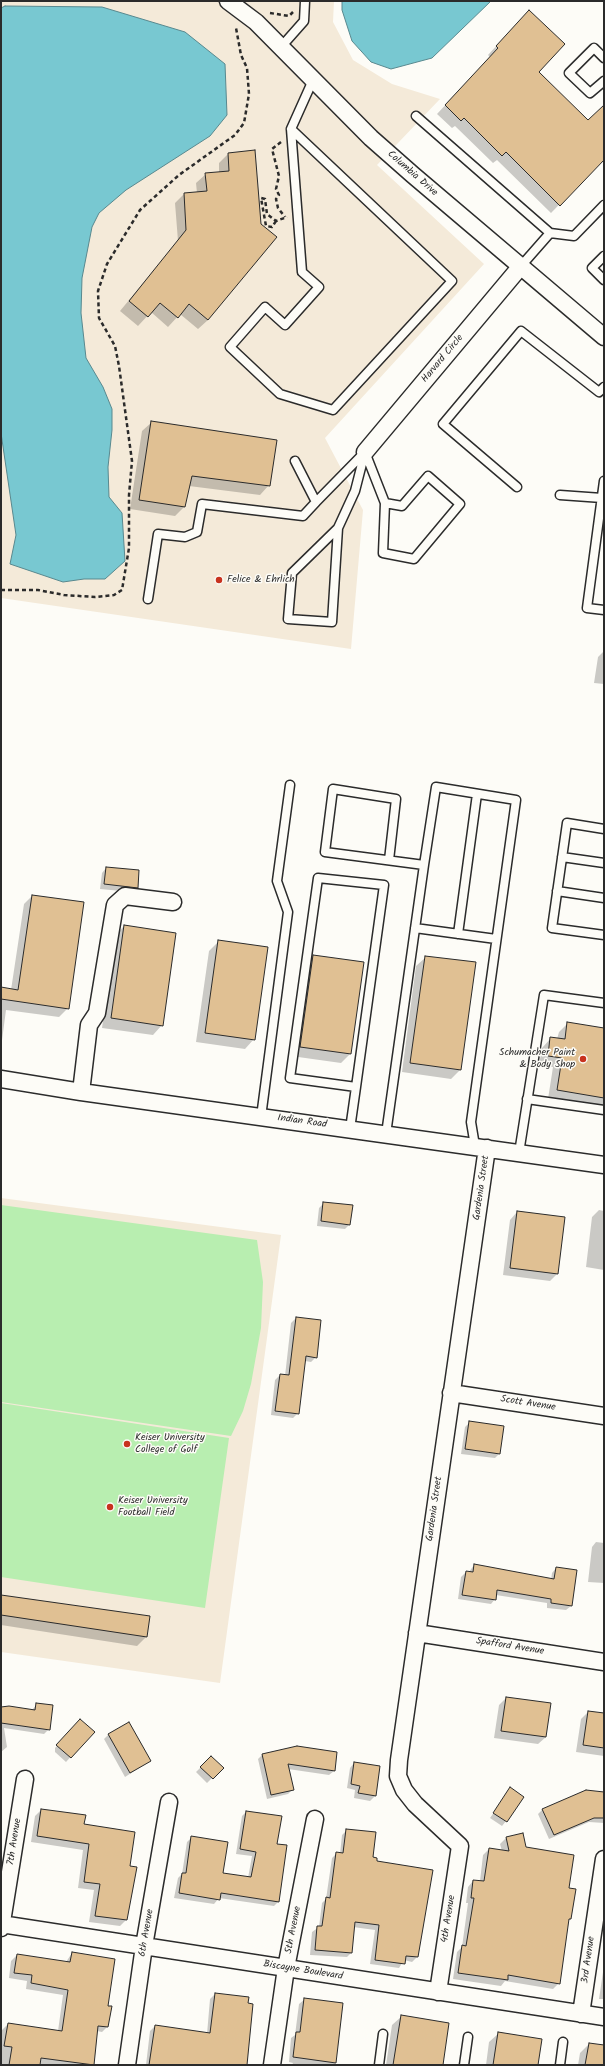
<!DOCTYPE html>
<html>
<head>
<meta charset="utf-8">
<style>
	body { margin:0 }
	#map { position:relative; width:605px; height:2066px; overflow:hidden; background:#fdfcf7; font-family:Kalam,sans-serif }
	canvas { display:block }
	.frame { position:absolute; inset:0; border:2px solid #2b2b2b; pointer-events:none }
</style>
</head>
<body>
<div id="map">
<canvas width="605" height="2066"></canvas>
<div class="frame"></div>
</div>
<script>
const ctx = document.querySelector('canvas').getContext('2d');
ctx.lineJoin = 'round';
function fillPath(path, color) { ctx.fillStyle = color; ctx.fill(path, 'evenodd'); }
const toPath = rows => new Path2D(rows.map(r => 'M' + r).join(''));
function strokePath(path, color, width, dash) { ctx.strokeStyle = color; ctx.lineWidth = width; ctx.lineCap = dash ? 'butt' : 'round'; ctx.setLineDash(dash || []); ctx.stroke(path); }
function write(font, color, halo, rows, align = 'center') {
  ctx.font = font + ' Kalam,sans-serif'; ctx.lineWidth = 3; ctx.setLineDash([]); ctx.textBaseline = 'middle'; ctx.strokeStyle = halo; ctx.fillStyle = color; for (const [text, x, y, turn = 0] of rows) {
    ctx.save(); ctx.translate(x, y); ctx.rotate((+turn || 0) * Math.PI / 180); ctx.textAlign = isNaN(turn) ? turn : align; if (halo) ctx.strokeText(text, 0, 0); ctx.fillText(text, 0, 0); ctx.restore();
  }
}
fillPath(toPath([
	[1,1,334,1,333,22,353,60,392,84,440,99,377,165,484,264,325,438,363,510,351,649,1,598],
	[1,1198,281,1235,220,1683,1,1652]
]), '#f4ead9');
fillPath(toPath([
	[1,1205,257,1240,263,1282,261,1328,251,1384,243,1411,231,1436,1,1402],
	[1,1403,229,1438,205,1608,1,1577]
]), '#b8eeb0');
const water = toPath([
	[342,1,491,1,432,58,391,69,371,62,352,41,342,10,342,1],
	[5,6,102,7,185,32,225,64,227,115,210,136,126,190,99,213,92,227,82,278,81,313,86,358,103,387,112,409,112,430,108,467,109,497,122,513,125,561,105,579,84,579,63,582,10,564,16,535,1,433,1,8,5,6]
]);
fillPath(water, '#78c8d1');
strokePath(water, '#59898f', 1);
fillPath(toPath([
	[520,20,537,72,588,121,604,106,604,159,551,213,497,160,493,163,455,126,452,128,437,114,490,57,488,55],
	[228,154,260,225,208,320,198,329,180,314,168,327,151,312,138,326,120,311,178,241,175,203,184,194,197,193,196,183,206,174,219,173,219,163],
	[152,422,269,485,260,495,189,486,184,507,175,516,130,509,142,431],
	[604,651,604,684,594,683,598,657],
	[106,868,137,887,132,892,100,889,102,873],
	[32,896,68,1008,59,1017,6,1010,1,1048,1,988,11,990,24,904],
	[124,926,162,1025,153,1035,102,1028,115,936],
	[219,941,254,1039,245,1049,196,1042,209,951],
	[313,956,350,1054,341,1063,291,1056,304,965],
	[426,957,460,1070,451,1079,402,1072,416,966],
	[568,1023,604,1029,604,1108,548,1099,553,1067,539,1065,542,1048,551,1038,557,1039,559,1032],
	[324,1203,349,1225,345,1229,317,1226,319,1208],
	[599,1210,604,1211,604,1270,586,1267,592,1217],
	[517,1212,557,1274,550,1281,503,1275,510,1220],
	[296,1318,316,1357,311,1362,305,1361,298,1413,293,1418,271,1415,275,1380,280,1375,285,1376,291,1323],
	[470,1422,499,1454,495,1458,461,1454,465,1427],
	[596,1542,604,1543,604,1583,588,1582,592,1547],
	[474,1565,551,1580,552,1573,556,1568,571,1606,566,1610,547,1608,547,1603,496,1595,495,1599,491,1604,458,1599,461,1577,466,1572,469,1572],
	[1,1596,146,1637,137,1646,1,1625],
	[506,1698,546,1737,538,1744,494,1738,499,1705],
	[37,1704,49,1729,44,1734,4,1728,7,1747,1,1752,1,1708,32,1710],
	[588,1712,604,1714,604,1756,576,1752,581,1719],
	[76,1725,93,1732,66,1762,55,1752,55,1748],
	[109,1734,150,1761,125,1777,104,1739],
	[263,1754,334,1771,329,1775,288,1769,293,1789,288,1794,267,1799,258,1759],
	[211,1757,222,1768,207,1783,196,1772],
	[354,1763,379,1767,375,1796,370,1801,354,1798,355,1790,347,1788,350,1768],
	[510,1789,506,1821,502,1826,490,1818],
	[604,1793,604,1823,589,1822,549,1839,538,1814,543,1809],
	[41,1810,83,1825,129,1867,130,1891,126,1920,120,1926,89,1922,94,1890,78,1888,83,1850,31,1842,35,1816],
	[246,1812,278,1902,274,1906,219,1898,214,1904,174,1898,178,1878,182,1874,187,1842,192,1837,222,1874,248,1878,252,1856,236,1854,242,1816],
	[347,1830,376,1862,417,1957,412,1962,404,1960,399,1968,370,1964,375,1930,353,1927,351,1953,347,1957,310,1955,312,1932,319,1927,322,1903,326,1899,332,1858,337,1853,340,1854,342,1835],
	[506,1838,525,1848,568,1889,570,1919,567,1922,559,1983,553,1989,505,1981,501,1986,453,1979,457,1952,462,1947,468,1903,466,1903,468,1887,473,1881,480,1881,483,1855,489,1849,502,1851,500,1844],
	[72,1953,107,2007,107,2027,102,2032,97,2031,92,2065,1,2065,2,2030,8,2024,58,2031,63,1995,26,1989,27,1981,9,1978,11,1961,17,1955,66,1962],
	[603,1972,604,1972,604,1999,599,1999],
	[215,1994,246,2065,146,2065,150,2031,155,2026,207,2034,210,1999],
	[305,1999,342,2004,335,2065,292,2065,293,2063,289,2062,291,2038,295,2035,299,2004],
	[402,2016,442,2065,386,2065,392,2025],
	[499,2033,537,2065,486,2065,489,2042],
	[589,2044,604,2046,604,2065,578,2065,580,2053]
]), '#0003');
const building = toPath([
	[529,10,565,44,539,72,588,120,604,105,604,160,560,206,506,152,502,156,464,118,461,121,445,105,498,48,496,46,529,10],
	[255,150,261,224,277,237,208,320,189,304,178,318,160,303,148,317,129,301,186,230,184,193,207,191,205,173,229,171,228,153,255,150],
	[151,421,277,440,270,486,192,476,185,507,139,500,151,421],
	[106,867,139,870,138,888,104,884,106,867],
	[32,895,84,902,69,1009,1,999,1,987,18,990,32,895],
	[124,925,176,933,163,1026,111,1018,124,925],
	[218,940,268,947,255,1040,205,1033,218,940],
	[313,955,364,962,351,1054,300,1047,313,955],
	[425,956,476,962,461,1070,410,1063,425,956],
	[567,1022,604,1028,604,1098,557,1090,562,1058,548,1056,550,1037,565,1039,567,1022],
	[323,1202,353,1205,350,1225,321,1221,323,1202],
	[517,1211,565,1217,558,1274,510,1268,517,1211],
	[296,1317,321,1320,317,1358,306,1356,299,1414,275,1411,280,1374,289,1375,296,1317],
	[469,1421,504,1426,500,1454,465,1449,469,1421],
	[474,1564,554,1579,556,1567,577,1570,572,1606,551,1603,551,1599,497,1590,496,1600,462,1595,466,1571,473,1572,474,1564],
	[1,1595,150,1616,147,1637,1,1615,1,1595],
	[506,1697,551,1703,546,1737,501,1731,506,1697],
	[36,1703,53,1705,50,1730,1,1723,1,1707,9,1706,35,1710,36,1703],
	[588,1711,604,1713,604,1748,583,1745,588,1711],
	[80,1719,95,1732,71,1758,56,1745,80,1719],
	[129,1722,151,1761,130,1773,108,1734,129,1722],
	[297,1746,337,1752,335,1771,288,1764,294,1790,271,1795,262,1754,297,1746],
	[211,1756,224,1768,213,1779,200,1767,211,1756],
	[354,1762,380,1766,376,1796,358,1793,360,1786,351,1784,354,1762],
	[510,1787,524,1797,507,1822,493,1813,510,1787],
	[586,1790,604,1792,604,1818,594,1818,554,1835,542,1809,586,1790],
	[41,1809,86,1815,84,1824,135,1832,130,1866,137,1867,127,1920,95,1916,100,1884,84,1882,89,1844,37,1836,41,1809],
	[246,1811,282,1816,277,1844,287,1845,279,1902,221,1893,220,1900,179,1893,182,1873,186,1873,191,1836,228,1842,223,1873,251,1877,256,1852,240,1849,246,1811],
	[346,1829,376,1832,373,1857,377,1858,377,1861,433,1870,418,1957,406,1956,405,1964,375,1960,379,1925,355,1922,352,1953,315,1950,317,1926,322,1926,326,1897,330,1898,336,1852,343,1853,346,1829],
	[523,1833,526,1847,574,1855,569,1888,576,1889,571,1919,569,1919,560,1984,508,1975,508,1980,458,1973,462,1945,466,1946,474,1898,471,1898,473,1880,484,1881,489,1848,509,1851,506,1837,523,1833],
	[72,1952,115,1959,108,2006,112,2006,108,2027,98,2026,94,2065,41,2058,40,2065,9,2065,12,2047,4,2046,8,2023,62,2031,68,1990,31,1983,32,1975,14,1973,17,1954,70,1962,72,1952],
	[215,1993,249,1997,248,2003,253,2004,247,2065,149,2065,155,2025,210,2033,215,1993],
	[304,1998,343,2003,336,2063,293,2057,296,2032,300,2032,304,1998],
	[401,2015,449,2023,443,2065,393,2065,401,2015],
	[498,2032,542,2039,538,2065,493,2065,498,2032],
	[589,2043,604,2045,604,2065,585,2065,589,2043]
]);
fillPath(building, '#e0c093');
strokePath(building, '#2b2b2b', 1);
const lane = toPath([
	[281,47,304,21,305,1],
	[604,58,594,48,569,73,590,93,604,81],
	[416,116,550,233,521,266],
	[291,129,452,281,333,410,280,394,230,347,265,307,285,325,319,287,302,272,291,129,313,80],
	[550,233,574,236,604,205],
	[604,256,592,268,604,280],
	[365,452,385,503,383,553,414,559,460,504,428,476,402,506,385,503],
	[295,461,316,502,364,453],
	[604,481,587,608,604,610],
	[517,487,443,424,521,331,599,392,604,387],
	[560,495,602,498],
	[338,528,332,622,288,619,292,573,338,528,355,491,365,452],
	[148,599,158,534,185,537,197,532,202,504,303,516,316,502],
	[604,829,567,823,552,928,604,935],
	[562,857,604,863],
	[424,865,436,787,516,800,471,1122,475,1146],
	[557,891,604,898],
	[415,928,496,939],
	[458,934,477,794],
	[527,1099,604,1110],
	[261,1117,288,912,277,881,290,785],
	[350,1129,356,1087,384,885,318,878,290,1078,356,1087],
	[386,1134,424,865,325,852,333,789,396,799,389,860],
	[519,1153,544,995,604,1003],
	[379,2065,383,2034],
	[464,2065,468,2037],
	[560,2065,563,2042]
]);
const street = toPath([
	[228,1,256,22,371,138,413,175,604,337],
	[365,452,521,266],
	[1,1079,81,1092,604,1165],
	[81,1092,89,1025,97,1013,115,905,125,896,173,902],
	[451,1393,604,1416],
	[417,1633,604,1662],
	[1,1924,604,2017],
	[1,1928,25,1779],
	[438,1992,460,1846,415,1804,404,1790,398,1776,399,1760,487,1148],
	[581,2014,604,1859],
	[127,2065,144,1946,169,1802],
	[272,2065,286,1968,315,1819]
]);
strokePath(lane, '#2b2b2b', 11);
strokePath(street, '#2b2b2b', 19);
strokePath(toPath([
	[270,13,289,16,293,12],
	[281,142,272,149,279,176,276,189,279,195,276,199,278,208,285,217],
	[276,221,272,227,266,226,261,198,265,199,267,214,276,221,287,217],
	[1,590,38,590,64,595,95,597,114,595,122,590,129,548,129,495,132,461,119,366,115,346,99,318,98,291,107,264,140,210,179,175,235,135,244,123,249,94,247,68,241,55,236,28]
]), '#2b2b2b', 2.5, [4, 3]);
strokePath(lane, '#fdfcf7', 8);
strokePath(street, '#fdfcf7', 16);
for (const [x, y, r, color] of [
	[219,580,4,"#c8321e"],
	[583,1059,4,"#c8321e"],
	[127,1444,4,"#c8321e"],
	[110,1507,4,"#c8321e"]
]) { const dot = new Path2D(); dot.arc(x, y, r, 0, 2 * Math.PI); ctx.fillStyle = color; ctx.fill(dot); strokePath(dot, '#fdfcf7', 1.5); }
write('10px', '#2b2b2b', '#fdfcf7', [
	["Columbia Drive",412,174,41],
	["Harvard Circle",443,359,-50],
	["Indian Road",302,1122,8],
	["Gardenia Street",482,1188,-82],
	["Scott Avenue",528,1404,9],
	["Gardenia Street",435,1509,-82],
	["Spafford Avenue",510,1647,9],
	["7th Avenue",15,1842,-81],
	["4th Avenue",449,1919,-81],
	["5th Avenue",294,1930,-79],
	["6th Avenue",147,1933,-80],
	["3rd Avenue",589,1960,-82],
	["Biscayne Boulevard",303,1971,9]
]);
write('10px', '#2b2b2b', '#fdfcf7', [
	["Felice & Ehrlich",227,580],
	["Schumacher Paint",575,1053,"right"],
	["& Body Shop",575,1065,"right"],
	["Keiser University",135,1438],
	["College of Golf",135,1450],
	["Keiser University",118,1501],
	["Football Field",118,1513]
], 'left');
</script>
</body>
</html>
